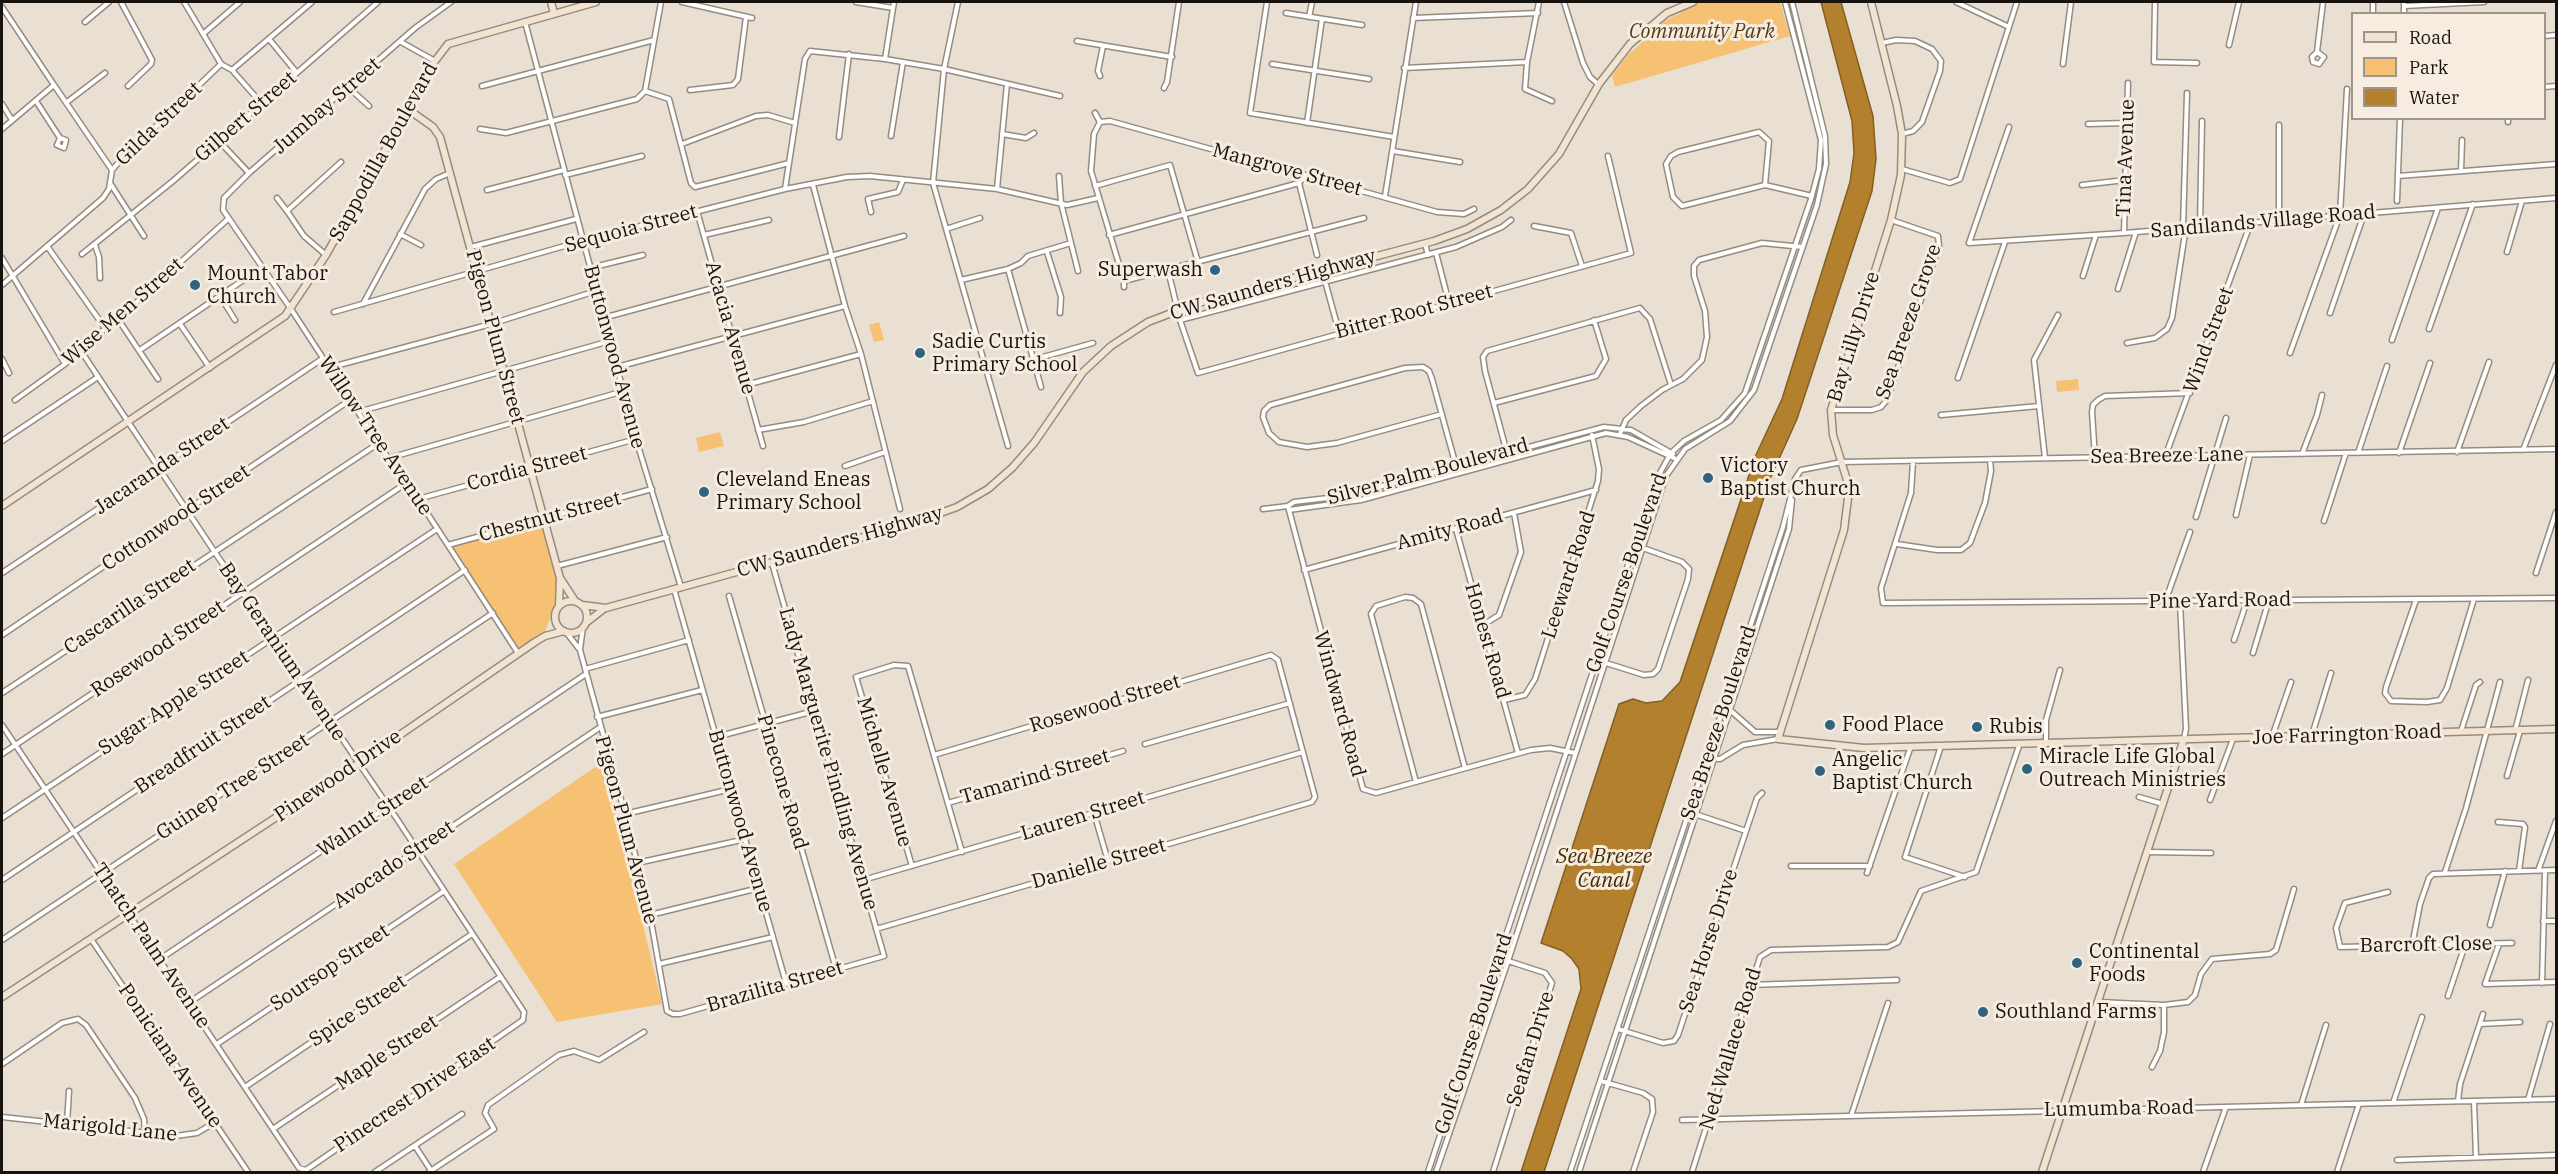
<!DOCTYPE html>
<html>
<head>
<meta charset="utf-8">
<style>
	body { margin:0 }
	#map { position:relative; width:2558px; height:1174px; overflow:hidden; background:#e9e0d3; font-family:"IBM Plex Serif",serif }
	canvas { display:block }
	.frame { position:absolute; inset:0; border:3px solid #17130f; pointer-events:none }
	.legend { position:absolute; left:2351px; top:12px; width:195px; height:108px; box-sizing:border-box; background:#f6ede0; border:2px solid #9d968c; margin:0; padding:8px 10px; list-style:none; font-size:18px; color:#17130f }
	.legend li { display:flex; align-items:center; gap:12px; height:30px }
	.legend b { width:30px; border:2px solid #9d968c }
</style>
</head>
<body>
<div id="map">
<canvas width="2558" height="1174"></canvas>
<div class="frame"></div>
<ul class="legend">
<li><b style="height:8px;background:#f2e4d1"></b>Road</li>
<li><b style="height:16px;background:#f6c172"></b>Park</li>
<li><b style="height:16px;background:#b3802d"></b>Water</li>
</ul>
</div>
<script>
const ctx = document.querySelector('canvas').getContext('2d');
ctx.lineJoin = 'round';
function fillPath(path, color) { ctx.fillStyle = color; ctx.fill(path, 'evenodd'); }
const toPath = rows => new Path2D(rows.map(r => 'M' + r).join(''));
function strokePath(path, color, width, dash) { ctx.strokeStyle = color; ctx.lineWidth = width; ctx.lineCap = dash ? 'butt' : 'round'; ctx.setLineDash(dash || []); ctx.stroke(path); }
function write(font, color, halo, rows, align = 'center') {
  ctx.font = font + ' "IBM Plex Serif",serif'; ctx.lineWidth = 6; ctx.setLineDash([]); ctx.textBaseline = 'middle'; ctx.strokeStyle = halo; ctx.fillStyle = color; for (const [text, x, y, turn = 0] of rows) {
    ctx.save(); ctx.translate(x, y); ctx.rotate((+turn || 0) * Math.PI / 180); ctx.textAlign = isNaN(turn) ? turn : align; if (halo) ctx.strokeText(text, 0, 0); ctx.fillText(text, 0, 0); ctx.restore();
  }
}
fillPath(toPath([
	[1700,2,1780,2,1790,36,1615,87,1612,75,1628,55,1665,21],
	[879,322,884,340,874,342,869,325],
	[2078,379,2079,390,2057,392,2056,381],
	[720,432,724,446,699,452,696,438],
	[541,522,557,580,556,603,545,632,518,648,453,547],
	[604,761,662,1004,557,1022,454,864]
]), '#f6c172');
const water = toPath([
	[1821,2,1841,2,1873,116,1876,159,1872,191,1797,419,1770,479,1544,1172,1521,1172,1581,989,1579,969,1572,959,1563,951,1541,943,1619,704,1633,699,1646,703,1662,701,1680,682,1755,457,1782,399,1850,182,1854,153,1852,121,1821,2]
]);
fillPath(water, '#b3802d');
strokePath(water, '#845f24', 1.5);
const street = toPath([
	[121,2,152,60,151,64,128,86],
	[184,2,221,64,232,70,262,104],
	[451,2,415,28,249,173,224,198,223,210,291,309,405,484,418,499,518,653],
	[682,2,752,18],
	[856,2,893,8],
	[958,2,944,69,933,183,1008,446],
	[1267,2,1250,113,1394,137],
	[1564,2,1583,63,1590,77,1598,84],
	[1956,2,2009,27],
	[2155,2,2154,62,2197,63],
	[2404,6,2484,2],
	[2,7,54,85,2,129],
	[1286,13,1362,25],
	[2373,14,2373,2],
	[2404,14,2404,2],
	[1309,17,1312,2],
	[1413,18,1538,13],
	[85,22,109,2],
	[525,22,636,439,681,587],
	[203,34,240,2],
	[2544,36,2556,35],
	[269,39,297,73],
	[1077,41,1172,57],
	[401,42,435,61],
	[1882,43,1896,40,1915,41,1932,49,1941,61,1940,71,1922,122,1913,131,1902,134],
	[2229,45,2239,2],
	[2317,52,2324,57,2319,64,2313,62,2312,57,2317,52,2323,2],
	[885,59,894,2],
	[1527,62,1525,89,1552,101],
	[1272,64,1369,79],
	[2063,64,2071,2],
	[1404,68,1527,62,1539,2],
	[232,70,312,2],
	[1100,76,1098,71,1103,46],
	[54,85,112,170],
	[482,86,654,40],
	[2544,87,2556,86],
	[349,88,369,106],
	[1164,88,1167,82,1179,2],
	[690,90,733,85,738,79,746,17],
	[645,91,669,99,691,183,695,187,789,163],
	[36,101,60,138,66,140,64,148,57,145,60,138],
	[67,102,105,73],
	[2,104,12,120],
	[1095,113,1100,122],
	[2508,118,2508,122],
	[1100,122,1110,121,1437,212,1464,214,1474,209],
	[1100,122,1094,134,1091,171,1124,281,1124,287],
	[1307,123,1322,19],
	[2088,124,2128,123],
	[2009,127,1969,243,2124,233,2556,198],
	[480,129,506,133,637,99,645,91,661,2],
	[1002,134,1026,138,1034,133],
	[891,136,903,62],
	[839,137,849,54],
	[219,141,249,173],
	[682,144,756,116,768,115,795,123],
	[1393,151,1460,162],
	[1902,169,1950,183,1960,179,2017,2],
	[2461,171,2462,140],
	[565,175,642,156],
	[1059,176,1061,203,1078,271],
	[2398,176,2556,164],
	[110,183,144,236],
	[1299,183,1317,255],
	[813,185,845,306,861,354,900,509],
	[1765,185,1769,141,1759,132,1678,152,1671,156,1666,164,1673,197,1682,206,1765,185,1812,196],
	[2082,185,2125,180],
	[1095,186,1170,165,1198,262],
	[785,189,805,59,810,51,885,59,944,69,1060,96],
	[997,189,1007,84],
	[487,190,564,170],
	[1385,196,1416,2],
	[277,198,287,211],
	[2397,201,2400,118],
	[697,211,763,446],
	[871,212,868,199,898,192,903,180],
	[2279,219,2279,125],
	[1534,226,1571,233,1582,266],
	[2200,226,2202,121],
	[2183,227,2187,93],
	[946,229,980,218],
	[2124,233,2128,83],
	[400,234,421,245],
	[704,235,769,220],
	[1109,235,1299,183,1306,175],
	[1425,244,1428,255],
	[95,245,99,257,100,278],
	[47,246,105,328],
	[471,247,576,219],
	[1047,252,1061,297,1060,313],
	[2507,252,2522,201],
	[1436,253,1449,303],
	[82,254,173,181,378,2],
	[326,255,304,236,287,211,341,162],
	[2,258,65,364],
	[590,268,643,255],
	[1008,269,1021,263,1028,256,1071,243],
	[1168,270,1180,320,1198,373,1631,253,1608,156],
	[2083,276,2096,235],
	[961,280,1008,269,1041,387],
	[1124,281,1364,218],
	[1325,281,1339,332],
	[2,285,103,198,109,189,112,170,119,162,221,64],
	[2118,289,2136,232],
	[220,296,235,320],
	[363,304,425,189,436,179,450,173],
	[334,312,582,241,785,189,847,177,870,176,997,189,1067,205,1098,198],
	[2330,313,2364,214],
	[603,318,904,236],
	[118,319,158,379],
	[1180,320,1456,247,1502,227,1511,220],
	[180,324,210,368],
	[2429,329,2473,204],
	[2392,340,2438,208],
	[2127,343,2155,338,2167,329,2172,318,2186,227],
	[140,350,261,268],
	[2290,353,2340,215,2347,89],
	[2,359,9,373],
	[1032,360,1093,343],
	[617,367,845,306],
	[328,368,491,324,596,291],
	[1958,378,2005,242],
	[746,385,861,354],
	[15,400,65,364,85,344,118,319,228,219],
	[1494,403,1596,376,1606,359,1594,320],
	[1831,410,1872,410,1881,407,1887,400,1939,246,1938,236,1891,220],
	[358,412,610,341],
	[1442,414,1337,443,1307,447,1279,442,1269,433,1263,417,1264,411,1270,405,1405,368,1423,367,1429,371,1432,379,1458,473],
	[1941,415,2039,406],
	[758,430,804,422,873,401],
	[1620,434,1626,420,1641,406,1662,390,1683,379,1702,360,1707,337,1705,311,1694,276,1694,266,1699,260,1762,243,1803,247],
	[2,441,98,377],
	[2523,450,2556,365],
	[2457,452,2489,362],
	[1507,453,1485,371,1483,357,1487,351,1640,308,1650,319,1671,385],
	[2358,453,2387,366],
	[2399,453,2430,363],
	[2302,454,2317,415,2322,395],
	[2165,457,2251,222],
	[389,458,624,391],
	[2045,458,2034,360,2058,315],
	[2095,458,2092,412,2093,405,2098,400,2105,396,2190,393],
	[1913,462,1911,493,1881,588,1883,603,2556,598],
	[845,466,885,452],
	[418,499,636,439],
	[1263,509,1288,506],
	[1289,510,1363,789,1376,793,1531,750,1550,748,1575,753],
	[1289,510,1288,506,1294,502,1345,496,1604,427,1631,430,1673,454],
	[1289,510,1361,500,1606,433,1628,437,1676,459],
	[2236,515,2250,455],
	[2196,517,2226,418],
	[2324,521,2346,453],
	[1456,529,1518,753],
	[1897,544,1937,550,1961,550,1970,543,1985,503,1991,471,1990,460],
	[448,545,652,489],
	[557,566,667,537],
	[1304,570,1596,490],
	[2,573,322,359],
	[2536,573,2556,512],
	[674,589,786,983],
	[729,596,836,969],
	[2416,600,2386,687,2385,693,2391,701,2427,702,2440,700,2447,688,2474,599],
	[2165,602,2190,532],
	[2180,602,2186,729,2184,739],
	[1483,625,1499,615,1521,552,1514,513],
	[566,632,580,650,625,814,650,915,667,1011,673,1014,680,1014,884,956,772,563],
	[2,635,350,400],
	[2234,640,2247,601],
	[580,649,583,627],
	[2253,653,2269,600],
	[1606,663,1644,675,1653,674,1658,669,1688,579,1689,569,1682,562,1643,548],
	[585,669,689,640],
	[2,693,379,443],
	[1504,700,1525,695,1535,679,1598,481,1599,469,1592,435],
	[1730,710,1755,732,1779,732],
	[597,717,702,690],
	[2,725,299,1168,306,1170,523,1020,524,1012,397,819,214,551,81,351],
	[2461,731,2476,685,2480,682],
	[2515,731,2528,680],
	[2312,735,2331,673],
	[716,737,814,711],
	[2272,737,2291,682],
	[2046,742,2046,720,2060,670],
	[1145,744,1290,703],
	[1941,746,1905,857,1965,877],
	[2,754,405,484],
	[1707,758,1720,759,1743,745,1778,739],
	[2507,776,2520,731],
	[1416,782,1371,614,1376,606,1405,597,1413,598,1421,604,1465,768],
	[2139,797,2163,804],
	[2210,800,2233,739],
	[948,803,1123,751],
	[1689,812,1746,831],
	[1094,813,1108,861],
	[625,814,731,789],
	[2,818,437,529],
	[2498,822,2523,824,2525,827,2519,871],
	[2147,852,2211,853],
	[637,863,746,839],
	[912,866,856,677,894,665,908,666,962,852],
	[1791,866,1870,866],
	[2538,871,2556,821],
	[2445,872,2466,808,2500,682],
	[1867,873,1911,746],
	[2,880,465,570],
	[863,880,1303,752],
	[2388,892,2345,903,2336,928,2340,947,2512,943],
	[650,915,759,888],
	[2543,921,2556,921],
	[2490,925,2505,871],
	[876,929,1227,827,1312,802,1315,797,1278,660,1271,655,934,755],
	[91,939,248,1172],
	[2,940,493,613],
	[2499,944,2485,984,2556,982],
	[2412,946,2420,904,2429,878,2433,874,2556,870],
	[160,959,586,674],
	[659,964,773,937],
	[2542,983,2545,871],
	[1749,985,1897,980],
	[2448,996,2465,945],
	[190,1002,599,728],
	[2098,1002,2164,1005,2188,1002,2195,995,2201,974,2212,959,2270,954,2276,950,2294,889],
	[2480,1024,2520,1022],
	[1618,1029,1663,1043,1674,1041,1678,1035,1757,798,1762,793],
	[217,1044,444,891],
	[2,1064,62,1023,78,1019,86,1025,135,1098,144,1119,145,1133],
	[2152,1067,2160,1051,2164,1032,2164,1005],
	[1601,1081,1643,1093,1652,1099,1653,1112,1633,1172],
	[245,1087,472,934],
	[2528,1100,2550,1024],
	[2458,1101,2460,1084,2483,1014],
	[2474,1101,2476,1157],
	[2393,1103,2422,1017],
	[2301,1105,2326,1025],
	[1851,1116,1888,1003],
	[2,1117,176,1136,197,1133,214,1123],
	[1682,1120,2556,1099],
	[67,1124,69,1091],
	[273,1129,500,977],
	[415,1146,432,1172],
	[2397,1160,2556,1155],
	[375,1172,462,1114],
	[429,1172,494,1129,485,1113,488,1105,559,1055,574,1051,599,1060,644,1032],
	[1428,1172,1656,480,1671,453,1684,441,1721,420,1745,393,1811,199,1819,169,1821,140,1785,2],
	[1436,1172,1508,961,1666,476,1685,449,1730,421,1754,390,1817,205,1826,164,1825,136,1792,2],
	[1493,1172,1552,983,1545,973,1499,958],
	[1570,1172,1783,527,1795,479,1801,470,1842,462,2556,449],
	[1579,1172,1789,529,1792,500],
	[1692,1172,1760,957,1771,950,1888,947,1898,942,1921,891,1976,872,2020,743],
	[2203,1172,2226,1107],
	[2337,1172,2359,1104]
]);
const secondary = toPath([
	[551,2,554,13],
	[1871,2,1897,106,1902,134,1901,175,1891,220,1831,410,1833,435,1847,480,1848,498,1844,530,1778,739,1864,748,2556,729],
	[409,110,433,127,440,137,560,578,575,601],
	[2,506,285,316,326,255,435,61,448,44,596,2],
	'555 617a16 16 0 1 1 32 0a16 16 0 1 1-32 0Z',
	[582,605,606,608,907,525,957,507,988,489,1012,468,1034,443,1083,372,1111,346,1148,322,1195,304,1434,241,1467,229,1501,210,1528,189,1559,154,1599,84,1630,44,1667,13,1693,2],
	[559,606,560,579],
	[587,622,605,608],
	[2,997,359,763,535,642,545,636,564,631],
	[2042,1172,2184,739]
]);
strokePath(street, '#948c80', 7);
strokePath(secondary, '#948c80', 9);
strokePath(street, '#fff', 4);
strokePath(secondary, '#f2e4d1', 6);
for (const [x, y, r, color] of [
	[1215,270,6,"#2e6480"],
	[195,285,6,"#2e6480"],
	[920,353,6,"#2e6480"],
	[1708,478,6,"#2e6480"],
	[704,492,6,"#2e6480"],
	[1830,725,6,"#2e6480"],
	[1977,727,6,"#2e6480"],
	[2027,769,6,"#2e6480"],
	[1820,771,6,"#2e6480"],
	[2077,963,6,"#2e6480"],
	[1983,1012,6,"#2e6480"]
]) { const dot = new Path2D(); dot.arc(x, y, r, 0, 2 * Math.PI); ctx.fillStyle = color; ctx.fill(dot); strokePath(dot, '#f6ede0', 2); }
write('italic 20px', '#533c1a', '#f6ede0', [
	["Community Park",1702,32]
]);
write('20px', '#17130f', '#f6ede0', [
	["Jumbay Street",327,106,-41],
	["Gilbert Street",246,117,-41],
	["Gilda Street",159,124,-44],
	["Sappodilla Boulevard",384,152,-61],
	["Tina Avenue",2126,158,-88],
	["Mangrove Street",1287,170,15],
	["Sandilands Village Road",2263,222,-5],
	["Sequoia Street",631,229,-15],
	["CW Saunders Highway",1273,285,-16],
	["Wise Men Street",123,312,-41],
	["Bitter Root Street",1414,312,-15],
	["Sea Breeze Grove",1909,322,-71],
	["Acacia Avenue",730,328,74],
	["Pigeon Plum Street",495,337,75],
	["Bay Lilly Drive",1854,337,-73],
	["Wind Street",2209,340,-70],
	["Buttonwood Avenue",614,357,75],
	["Willow Tree Avenue",375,436,56],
	["Sea Breeze Lane",2167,456,-1],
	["Jacaranda Street",162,466,-34],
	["Cordia Street",527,469,-15],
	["Silver Palm Boulevard",1428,472,-15],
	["Chestnut Street",550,517,-15],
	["Cottonwood Street",176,518,-34],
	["Amity Road",1450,530,-15],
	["CW Saunders Highway",840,542,-16],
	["Golf Course Boulevard",1627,573,-71],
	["Leeward Road",1569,575,-72],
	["Pine Yard Road",2220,601,-1],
	["Cascarilla Street",130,607,-34],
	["Honest Road",1487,641,74],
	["Rosewood Street",158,649,-34],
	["Bay Geranium Avenue",282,652,56],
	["Sugar Apple Street",174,703,-33],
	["Rosewood Street",1105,704,-17],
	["Windward Road",1339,704,75],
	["Sea Breeze Boulevard",1719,723,-72],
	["Joe Farrington Road",2347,735,-2],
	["Breadfruit Street",203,745,-34],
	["Lady Marguerite Pindling Avenue",828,759,74],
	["Michelle Avenue",884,772,74],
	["Pinewood Drive",338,776,-34],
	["Tamarind Street",1035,777,-16],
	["Pinecone Road",782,782,74],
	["Guinep Tree Street",233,787,-33],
	["Lauren Street",1083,816,-17],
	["Walnut Street",373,817,-34],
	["Buttonwood Avenue",740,821,74],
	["Pigeon Plum Avenue",626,830,75],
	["Danielle Street",1099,864,-16],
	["Avocado Street",394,865,-34],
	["Sea Horse Drive",1709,941,-72],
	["Barcroft Close",2426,945,-1],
	["Thatch Palm Avenue",151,946,56],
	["Soursop Street",330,968,-34],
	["Brazilita Street",775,987,-16],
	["Spice Street",358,1011,-34],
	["Golf Course Boulevard",1474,1034,-72],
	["Seafan Drive",1531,1049,-73],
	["Ned Wallace Road",1731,1049,-73],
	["Maple Street",387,1053,-34],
	["Poniciana Avenue",170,1056,56],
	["Pinecrest Drive East",415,1095,-34],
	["Lumumba Road",2119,1109,-1],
	["Marigold Lane",110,1128,6]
]);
write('20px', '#17130f', '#f6ede0', [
	["Superwash",1203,270,"right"],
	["Mount Tabor",207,274],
	["Church",207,297],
	["Sadie Curtis",932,342],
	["Primary School",932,365],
	["Victory",1720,466],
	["Baptist Church",1720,489],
	["Cleveland Eneas",716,480],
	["Primary School",716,503],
	["Food Place",1842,725],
	["Rubis",1989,727],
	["Miracle Life Global",2039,757],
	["Outreach Ministries",2039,780],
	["Angelic",1832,760],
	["Baptist Church",1832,783],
	["Continental",2089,952],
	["Foods",2089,975],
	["Southland Farms",1995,1012]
], 'left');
write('italic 21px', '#422d09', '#f6ede0', [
	["Sea Breeze",1604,857],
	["Canal",1604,881]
]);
</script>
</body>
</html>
